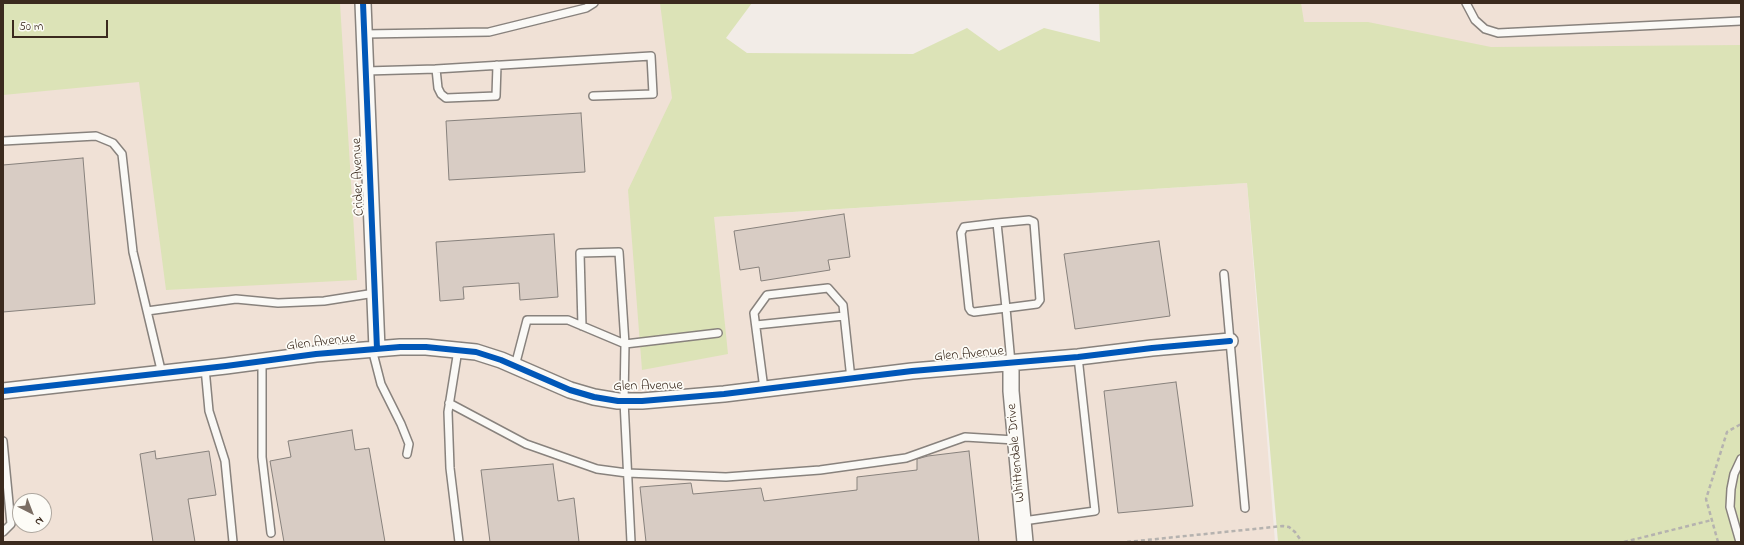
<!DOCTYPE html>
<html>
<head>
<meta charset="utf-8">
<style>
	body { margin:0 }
	#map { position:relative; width:1744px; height:545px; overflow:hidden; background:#f2ece7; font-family:"Indie Flower",sans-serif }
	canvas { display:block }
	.frame { position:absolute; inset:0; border:4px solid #3b2a1e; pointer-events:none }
	.north { position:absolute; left:12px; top:493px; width:40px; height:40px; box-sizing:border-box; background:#fdfcf7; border:1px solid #afa8a0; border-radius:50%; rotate:138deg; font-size:11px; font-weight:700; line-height:16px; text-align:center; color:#3b2a1e }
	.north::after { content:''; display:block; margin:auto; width:14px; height:18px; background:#7b6e64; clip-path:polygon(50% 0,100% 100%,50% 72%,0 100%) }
	.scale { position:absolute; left:12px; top:20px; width:96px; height:18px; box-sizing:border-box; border:2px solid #3b2a1e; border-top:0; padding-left:5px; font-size:12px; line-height:14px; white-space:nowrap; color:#3b2a1e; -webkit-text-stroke:3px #fdfcf7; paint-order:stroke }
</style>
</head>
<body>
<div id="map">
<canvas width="1744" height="545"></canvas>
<div class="frame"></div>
<div class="north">N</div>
<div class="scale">50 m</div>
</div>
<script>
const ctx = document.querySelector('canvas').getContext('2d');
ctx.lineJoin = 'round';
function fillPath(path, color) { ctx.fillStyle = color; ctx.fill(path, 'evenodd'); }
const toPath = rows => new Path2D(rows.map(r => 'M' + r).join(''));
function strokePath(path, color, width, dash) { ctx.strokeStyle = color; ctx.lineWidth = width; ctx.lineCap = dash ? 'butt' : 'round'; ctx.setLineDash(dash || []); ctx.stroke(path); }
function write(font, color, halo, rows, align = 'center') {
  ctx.font = font + ' "Indie Flower",sans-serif'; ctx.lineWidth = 3.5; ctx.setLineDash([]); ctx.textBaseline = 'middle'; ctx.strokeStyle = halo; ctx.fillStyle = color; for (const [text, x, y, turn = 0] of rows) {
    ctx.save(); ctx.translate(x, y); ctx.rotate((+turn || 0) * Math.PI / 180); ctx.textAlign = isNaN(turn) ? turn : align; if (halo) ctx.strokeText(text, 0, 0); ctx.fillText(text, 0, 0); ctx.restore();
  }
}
fillPath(toPath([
	[3,3,664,3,714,217,1247,183,1275,542,3,542],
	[20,501,44,501,44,525,20,525],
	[1289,3,1741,3,1741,47,1294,56]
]), '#f0e1d6');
fillPath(toPath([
	[3,3,340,3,357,280,166,290,139,82,3,95],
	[660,3,752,3,726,38,747,53,913,54,967,28,999,51,1044,28,1100,42,1099,3,1301,3,1304,22,1368,22,1491,47,1741,45,1741,542,1278,542,1247,183,714,217,728,354,642,370,628,190,672,98]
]), '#dce3b7');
const building = toPath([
	[581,113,585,172,449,180,446,121,581,113],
	[83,158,95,304,3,312,3,165,83,158],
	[844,214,850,257,828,260,830,270,761,281,759,267,740,270,734,231,844,214],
	[554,234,558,297,520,300,519,283,463,287,464,299,440,301,436,242,554,234],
	[1159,241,1170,316,1075,329,1064,254,1159,241],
	[1176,382,1193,506,1118,513,1104,391,1176,382],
	[352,430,355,450,369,448,385,542,284,542,270,461,291,457,288,441,352,430],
	[155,451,156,459,209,451,216,495,188,499,195,542,153,542,140,454,155,451],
	[969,451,979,542,646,542,640,487,691,483,693,494,761,488,764,501,857,490,857,477,917,470,917,459,928,456,969,451],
	[553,464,558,501,574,498,579,542,490,542,481,470,553,464]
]);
fillPath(building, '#d8ccc4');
strokePath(building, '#88827d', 1);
const service = toPath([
	[1466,3,1475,20,1485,29,1498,33,1741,21],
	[364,34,489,32,586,8,594,3],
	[436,69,438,88,441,94,446,98,496,96,497,65],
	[366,71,436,69,651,56,653,94,593,96],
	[3,141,96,136,113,143,122,154,133,252,162,374],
	[997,223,964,227,961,233,969,308,971,311,974,312,1006,308,1037,304,1040,300,1034,222,1029,220,997,223,1006,308,1011,363],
	[1224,274,1245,508],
	[147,311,236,299,278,303,324,301,375,293],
	[756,325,844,316],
	[582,326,580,253,619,252,625,344,718,333],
	[372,349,381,384,401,424,409,444,407,454],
	[458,350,448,412,450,468,459,542],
	[262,361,262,457,271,533],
	[515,366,527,320,568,320,625,344,624,401,631,542],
	[205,368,209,411,225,461,233,542],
	[764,389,754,313,767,295,828,288,843,305,851,379],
	[449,403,526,444,597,469,627,473,726,477,820,470,906,458,965,437,1015,440],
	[3,441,11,524,3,532],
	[1023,521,1095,511,1078,357],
	[1740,542,1730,507,1731,489,1734,474,1741,459]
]);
const minor = toPath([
	[363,3,377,349],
	[1011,363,1011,391,1025,542],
	[3,391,226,366,316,354,400,347,426,347,476,352,501,360,570,390,594,397,618,401,642,401,724,394,912,371,1078,357,1152,348,1230,341]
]);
strokePath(service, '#88827d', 10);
strokePath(minor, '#88827d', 18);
strokePath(toPath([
	[1127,542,1283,526,1289,527,1295,532,1302,542],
	[1624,542,1712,520],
	[1718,542,1706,499,1727,432,1741,424]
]), '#b5b2af', 2.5, [4, 3]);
strokePath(service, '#faf9f6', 7);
strokePath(minor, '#faf9f6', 15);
strokePath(toPath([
	[363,3,377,349],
	[3,391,226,366,316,354,400,347,426,347,476,352,501,360,570,390,594,397,618,401,642,401,724,394,912,371,1078,357,1152,348,1230,341]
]), '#0057b8', 6);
write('14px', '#3b2a1e', '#fdfcf7', [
	["Crider Avenue",359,177,-92],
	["Glen Avenue",321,343,-7],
	["Glen Avenue",969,355,-5],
	["Glen Avenue",648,387,-1],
	["Whittendale Drive",1017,453,-95]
]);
</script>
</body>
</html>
